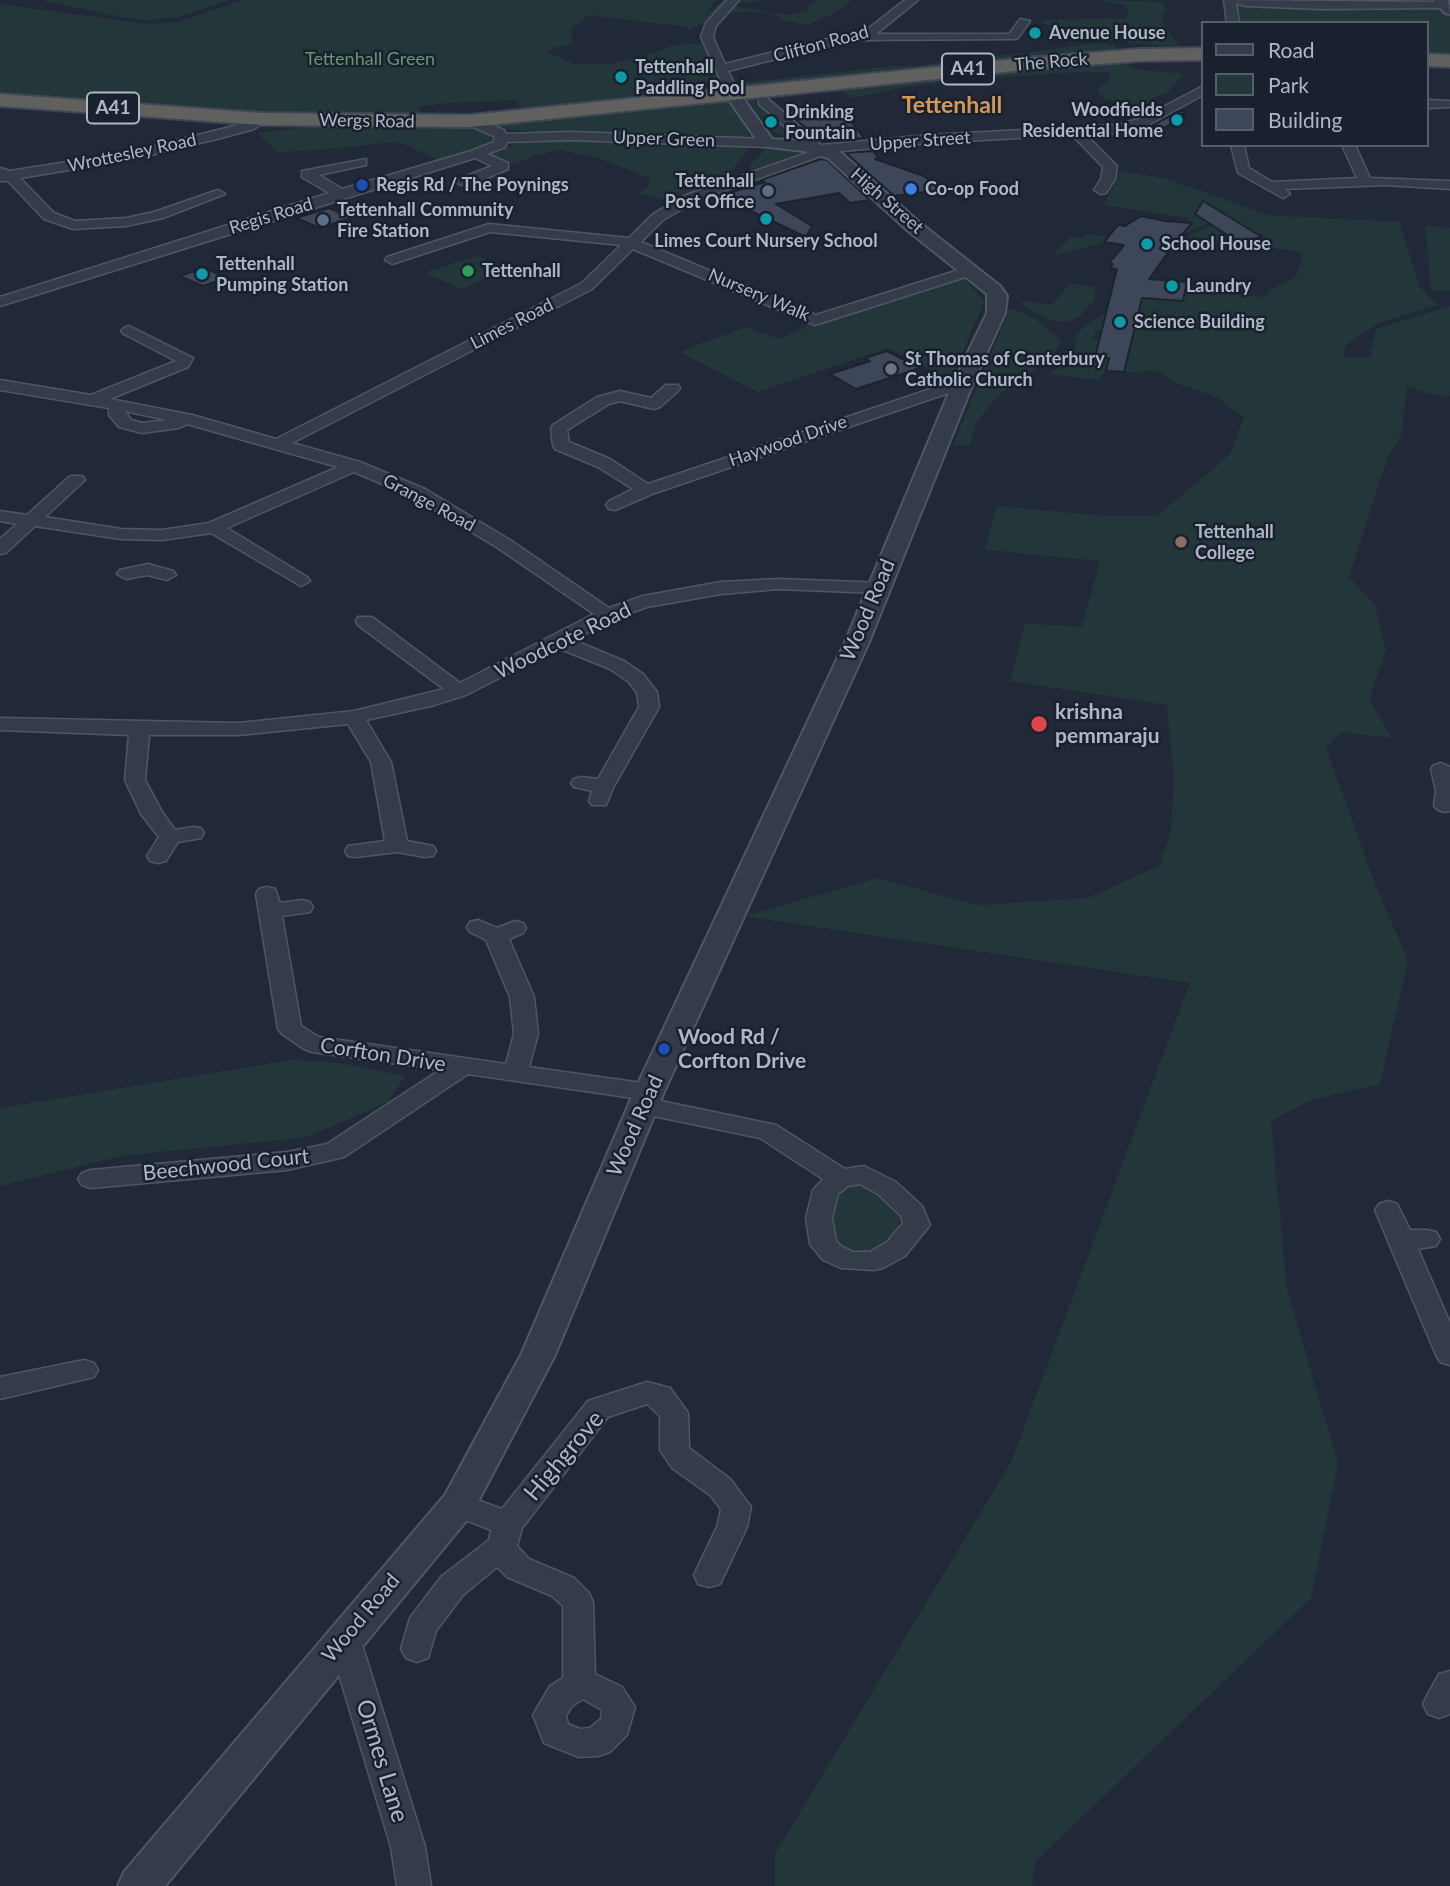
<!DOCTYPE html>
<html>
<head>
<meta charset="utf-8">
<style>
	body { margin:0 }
	#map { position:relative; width:1450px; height:1886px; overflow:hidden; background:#212939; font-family:Lato,sans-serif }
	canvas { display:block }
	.legend { position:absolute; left:1201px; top:21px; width:228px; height:126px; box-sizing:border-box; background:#1a212e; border:2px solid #565d6b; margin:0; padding:9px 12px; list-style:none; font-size:21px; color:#afb6c6 }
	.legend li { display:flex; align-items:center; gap:14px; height:35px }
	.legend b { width:35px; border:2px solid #565d6b }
</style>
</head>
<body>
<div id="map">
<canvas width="1450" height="1886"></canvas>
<ul class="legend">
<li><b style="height:9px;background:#343c49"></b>Road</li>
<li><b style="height:19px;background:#23363a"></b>Park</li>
<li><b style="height:19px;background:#3d4759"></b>Building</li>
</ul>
</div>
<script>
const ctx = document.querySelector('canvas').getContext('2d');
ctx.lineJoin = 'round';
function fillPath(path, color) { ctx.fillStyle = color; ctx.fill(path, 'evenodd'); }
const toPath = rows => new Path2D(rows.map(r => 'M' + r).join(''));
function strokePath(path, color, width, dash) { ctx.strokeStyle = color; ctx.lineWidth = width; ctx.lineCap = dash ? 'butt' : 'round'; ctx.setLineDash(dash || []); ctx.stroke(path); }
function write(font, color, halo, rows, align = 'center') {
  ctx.font = font + ' Lato,sans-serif'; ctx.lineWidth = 5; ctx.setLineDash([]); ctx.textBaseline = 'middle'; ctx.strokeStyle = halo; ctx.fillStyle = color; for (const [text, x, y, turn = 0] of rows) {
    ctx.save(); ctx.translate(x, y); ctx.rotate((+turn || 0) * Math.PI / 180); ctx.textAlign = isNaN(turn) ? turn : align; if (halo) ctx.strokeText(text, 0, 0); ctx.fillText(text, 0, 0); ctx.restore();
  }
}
fillPath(toPath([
	[42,0,230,0,179,17,146,20,120,17],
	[242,0,716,0,706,14,724,0,763,0,733,4,733,6,787,15,808,11,809,4,820,0,852,0,832,15,806,25,782,20,773,13,760,12,726,12,716,18,722,24,705,22,688,31,688,27,588,15,569,32,573,36,571,44,556,48,554,46,548,52,574,64,610,64,654,53,673,45,708,43,728,93,528,113,515,100,446,103,419,107,421,119,319,118,0,97,0,4,146,24,175,23],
	[1095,0,1163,2,1165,10,1161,22,1180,47,1101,40,1105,32,1043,24,1042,20,1124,18,1130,13,1124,5],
	[1234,3,1440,5,1450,15,1450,57,1427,56,1427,23,1238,23],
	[1094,43,1115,44,1116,51,1069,53,741,90,738,83,893,66,920,66,953,59,1026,53],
	[1120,60,1138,70,1184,73,1168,92,1151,99,1156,105,1150,113,1135,121,1122,118,1134,104,1106,100,1100,96,1097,89,1110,81,1109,72,1073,72,963,80,906,87,853,98,835,89],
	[747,99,753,99,804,141,784,137,769,129],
	[719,100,728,103,738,113,749,137,739,139,545,132,507,130,495,125,501,122],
	[315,126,451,126,473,129,490,136,492,143,440,161,400,142,279,153,257,133],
	[544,138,744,145,749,148,729,174,674,203,639,193,648,186,651,179,599,158,560,150,535,155,514,165,486,155,525,141],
	[768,147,801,150,802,153,750,172,750,165],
	[1120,171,1164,178,1268,215,1399,222,1420,287,1437,305,1379,323,1346,345,1344,357,1372,357,1371,352,1376,329,1450,306,1450,396,1432,395,1407,386,1401,436,1387,459,1349,577,1375,605,1386,650,1369,700,1392,738,1341,732,1326,748,1377,889,1408,960,1380,1084,1311,1100,1271,1121,1287,1290,1338,1463,1311,1598,1035,1862,1032,1886,775,1886,775,1854,1011,1462,1190,983,744,916,878,878,976,905,1089,898,1160,865,1171,829,1174,780,1167,705,1010,681,1025,623,1082,627,1100,561,985,550,996,506,1107,516,1157,516,1230,454,1244,418,1218,398,1174,382,1157,371,1124,372,1142,297,1187,291,1266,297,1267,292,1295,277,1303,256,1297,251,1187,239,1189,235,1216,223,1211,222,1181,235,1176,234,1189,218,1104,205],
	[1234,220,1254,232,1265,236,1238,241,1219,223],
	[1425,226,1450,228,1450,291,1431,290],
	[1087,234,1108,237,1104,242,1058,255,1053,254,1071,237,1083,239],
	[475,256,509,268,462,289,425,273],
	[961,275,984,301,951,380,888,348,758,392,680,352,745,327,779,339,809,325,817,326],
	[1070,283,1094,287,1096,293,1094,301,1080,316,1070,321,1059,322,1045,318,1027,308,1021,301,1052,305],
	[1010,308,1034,318,1062,341,1052,357,998,396,977,421,970,445,953,445],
	[1106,313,1101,331,1096,330,1093,339,1099,340,1109,358,1106,371,1098,380,1050,374,1074,358,1076,335,1083,327],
	[291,1060,334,1062,405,1076,388,1102,307,1137,121,1156,0,1186,0,1108],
	[857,1181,889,1197,901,1212,898,1227,885,1244,867,1253,845,1249,829,1233,829,1217,839,1188]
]), '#23363a');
const building = toPath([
	[1149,104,1159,106,1124,120,1115,118,1149,104],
	[818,107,821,111,832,110,844,119,849,119,864,138,822,142,786,111,818,107],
	[1180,111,1186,112,1181,115,1186,116,1162,129,1151,126,1180,111],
	[873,151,879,159,875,159,924,176,941,190,894,196,846,153,873,151],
	[821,159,827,160,870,200,850,203,839,193,776,204,812,226,806,237,719,196,765,182,761,180,821,159],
	[1203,201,1262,237,1238,242,1195,214,1203,201],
	[329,208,352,218,319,228,296,218,329,208],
	[1141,216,1165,221,1192,223,1174,244,1149,279,1187,282,1183,301,1142,298,1124,372,1106,371,1109,358,1095,357,1117,269,1110,268,1113,264,1109,263,1124,245,1104,242,1118,225,1125,226,1141,216],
	[205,268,227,278,203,286,179,276,205,268],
	[887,351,920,368,856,389,830,374,870,361,865,358,887,351]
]);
fillPath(building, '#3d4759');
strokePath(building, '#1c2330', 2);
const minor = toPath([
	[727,0,739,0,716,26,713,37,725,64,868,29,905,0,918,0,876,34,1005,34,1010,33,1020,19,1030,21,1018,38,1014,39,864,40,859,38,728,71,739,94,733,98,727,94,701,37,706,23,727,0],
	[1224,0,1445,2,1450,6,1445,8,1322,9,1245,6,1236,3,1239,23,1227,23,1224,0],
	[1203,86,1203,95,1150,124,1118,133,1086,135,1117,166,1115,179,1106,193,1101,194,1094,190,1101,179,1103,167,1072,135,929,143,832,152,696,201,663,220,641,242,816,315,965,268,975,268,977,271,975,274,815,325,633,249,592,289,292,443,360,462,425,489,510,540,609,608,643,596,721,582,778,579,885,583,888,587,885,591,879,593,778,589,721,594,647,607,614,619,573,640,624,661,643,674,657,692,659,707,614,786,606,805,592,805,589,801,592,791,574,787,571,783,574,779,581,777,598,779,639,707,637,693,629,682,610,669,558,648,466,695,431,706,366,720,391,762,407,841,433,846,436,851,433,856,425,857,397,852,356,857,348,856,345,851,348,846,385,841,371,762,348,724,239,735,149,735,145,780,162,812,175,830,193,827,201,828,204,833,201,838,178,842,166,861,158,863,150,861,147,856,159,837,141,814,125,780,129,735,0,730,0,718,239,723,354,711,444,689,358,625,356,621,358,617,372,617,460,683,594,614,498,548,413,497,354,472,227,528,307,577,310,581,301,586,211,533,162,540,121,539,35,526,6,553,0,554,0,539,17,524,0,521,0,511,27,515,70,476,82,476,85,480,45,517,121,529,162,530,209,523,338,467,187,424,179,428,142,433,119,427,109,415,109,408,0,390,0,380,91,395,176,361,124,334,121,331,124,328,129,326,193,358,188,367,110,399,192,415,276,439,582,283,621,245,490,232,392,264,385,260,387,257,489,224,629,238,653,214,686,195,813,151,759,104,759,98,767,98,821,145,929,135,1117,125,1142,118,1203,86],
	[125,411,167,420,142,423,131,420,125,411],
	[1427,100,1450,101,1450,107,1427,108,1427,100],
	[262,115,268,119,254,129,221,138,130,160,20,178,54,213,75,221,126,218,154,212,218,190,225,194,163,218,126,226,73,229,44,219,8,181,0,181,0,168,10,171,130,152,246,123,262,115],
	[470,117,504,130,506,134,570,132,767,139,773,143,767,147,570,140,507,142,505,147,487,154,508,163,508,169,480,181,461,185,454,181,492,166,475,158,0,306,0,297,329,193,302,177,302,171,366,159,366,165,319,175,342,189,471,151,494,142,494,136,466,124,466,118,470,117],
	[1231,145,1244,145,1249,168,1272,182,1357,178,1342,145,1355,145,1370,178,1450,181,1450,189,1386,185,1285,189,1290,194,1283,198,1238,173,1231,145],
	[963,378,969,380,971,383,969,386,652,494,615,510,609,509,606,505,609,501,633,489,598,467,555,449,553,445,551,428,553,425,597,397,620,391,651,398,666,385,678,385,680,388,678,391,660,407,654,409,620,401,609,404,567,430,569,442,610,459,648,484,963,378],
	[148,564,173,571,176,575,167,580,147,575,126,579,117,574,120,570,148,564],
	[1441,763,1450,767,1450,811,1445,812,1438,810,1434,806,1436,791,1431,769,1434,765,1441,763],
	[267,887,275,889,280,903,302,900,310,902,313,907,310,912,282,916,301,1026,319,1037,506,1064,514,1034,510,997,486,940,470,932,467,927,470,922,478,920,497,928,515,921,523,923,526,928,523,933,509,939,534,997,538,1034,529,1067,649,1084,658,1086,661,1092,658,1098,651,1099,776,1125,845,1169,864,1166,896,1182,922,1206,930,1225,905,1256,883,1268,874,1270,841,1268,823,1260,810,1244,806,1218,813,1190,823,1179,760,1138,634,1112,631,1106,634,1100,640,1099,468,1074,344,1157,287,1170,91,1188,82,1185,78,1179,82,1173,91,1170,287,1152,327,1144,440,1070,312,1052,304,1049,282,1034,278,1029,256,894,259,889,267,887],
	[860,1184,878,1194,901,1216,903,1223,887,1242,870,1252,853,1252,841,1246,836,1241,832,1218,838,1194,848,1186,860,1184],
	[1388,1201,1397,1204,1410,1230,1427,1230,1436,1232,1440,1239,1436,1246,1418,1249,1450,1323,1450,1365,1440,1362,1436,1355,1375,1210,1379,1204,1388,1201],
	[84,1360,94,1363,98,1370,94,1377,0,1399,0,1377,84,1360],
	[647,1382,670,1388,688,1413,689,1448,730,1479,751,1507,747,1527,720,1584,709,1587,698,1584,694,1575,717,1527,721,1509,710,1495,672,1468,660,1450,660,1416,647,1404,608,1417,522,1528,517,1546,529,1559,574,1578,589,1593,593,1602,595,1674,622,1687,635,1707,627,1735,610,1752,598,1756,579,1757,544,1743,533,1715,550,1686,563,1678,563,1606,552,1596,507,1577,497,1567,463,1595,436,1631,428,1658,417,1662,406,1658,401,1649,410,1618,441,1577,489,1540,491,1530,448,1513,443,1505,448,1497,458,1493,502,1509,588,1401,647,1382],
	[583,1699,602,1710,601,1719,590,1728,580,1729,568,1724,566,1716,572,1706,583,1699],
	[344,1625,355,1629,360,1638,425,1847,431,1886,397,1886,391,1847,328,1638,333,1629,344,1625],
	[1450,1671,1450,1714,1439,1718,1428,1714,1423,1704,1428,1694,1439,1674,1450,1671]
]);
const tertiary = toPath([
	[1433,0,1448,0,1450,14,1445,13,1433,0],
	[733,89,738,91,772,139,804,141,840,152,919,222,1000,286,1007,296,1005,313,973,383,869,642,664,1092,555,1355,471,1515,165,1886,118,1886,124,1872,445,1495,521,1355,634,1092,845,642,953,383,987,313,987,294,907,230,828,158,803,151,761,146,725,94,733,89]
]);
const trunk = toPath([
	[1203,48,1203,60,1139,61,1024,70,470,127,262,125,0,106,0,94,262,113,470,115,1024,58,1139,49,1203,48],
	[1427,54,1450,55,1450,67,1427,66,1427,54]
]);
strokePath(minor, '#4f5664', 3);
strokePath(tertiary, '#4f5664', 4);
strokePath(trunk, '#3f4654', 4);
fillPath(minor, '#343c49');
fillPath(tertiary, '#343c49');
fillPath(trunk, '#60605e');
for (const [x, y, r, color] of [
	[1035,33,7,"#0f9aa8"],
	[621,77,7,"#0f9aa8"],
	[1177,120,7,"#0f9aa8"],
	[771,122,7,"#0f9aa8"],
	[362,185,7,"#1a4fb4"],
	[911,189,7,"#3f7fe0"],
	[768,191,7,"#5c6f8a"],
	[766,219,7,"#0f9aa8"],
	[323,220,7,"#5c6f8a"],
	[1147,244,7,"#0f9aa8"],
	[468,271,7,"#2e9e5b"],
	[202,274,7,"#0f9aa8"],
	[1172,286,7,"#0f9aa8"],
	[1120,322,7,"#0f9aa8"],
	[891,369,7,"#6b7280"],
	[1181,542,7,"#8d6e63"],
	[1039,724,9,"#e0444e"],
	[664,1049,7,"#1a4fb4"]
]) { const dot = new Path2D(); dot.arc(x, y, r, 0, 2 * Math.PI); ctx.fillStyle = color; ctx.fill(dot); strokePath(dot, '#1a212e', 2.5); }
write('bold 18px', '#afb6c6', '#1a212e', [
	["Avenue House",1049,33],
	["Tettenhall",635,67],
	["Paddling Pool",635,88],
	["Woodfields",1163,110,"right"],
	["Residential Home",1163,131,"right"],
	["Drinking",785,112],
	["Fountain",785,133],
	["Tettenhall",754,181,"right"],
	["Post Office",754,202,"right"],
	["Regis Rd / The Poynings",376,185],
	["Co-op Food",925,189],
	["Tettenhall Community",337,210],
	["Fire Station",337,231],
	["Limes Court Nursery School",766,241,"center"],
	["School House",1161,244],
	["Tettenhall",216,264],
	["Pumping Station",216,285],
	["Tettenhall",482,271],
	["Laundry",1186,286],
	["Science Building",1134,322],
	["St Thomas of Canterbury",905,359],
	["Catholic Church",905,380],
	["Tettenhall",1195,532],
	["College",1195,553]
], 'left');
write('18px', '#afb6c6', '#1a212e', [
	["Clifton Road",821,44,-15],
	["The Rock",1051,62,-5],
	["Wergs Road",367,121,1],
	["Upper Green",664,139,2],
	["Upper Street",920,141,-4],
	["Wrottesley Road",132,153,-12],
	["High Street",887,201,41],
	["Regis Road",271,216,-17],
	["Nursery Walk",759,295,23],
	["Limes Road",512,324,-27],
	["Haywood Drive",788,441,-19],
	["Grange Road",429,503,28]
]);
write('18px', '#669775', '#1a212e', [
	["Tettenhall Green",370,59]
]);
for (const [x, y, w] of [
	[968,69,52],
	[113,108,52]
]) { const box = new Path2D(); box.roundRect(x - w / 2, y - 15.5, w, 31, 5); ctx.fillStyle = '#1a212e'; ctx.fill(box); strokePath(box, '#afb6c6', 2); }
write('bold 19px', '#afb6c6', null, [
	["A41",968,69],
	["A41",113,108]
]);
write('21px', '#afb6c6', '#1a212e', [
	["Wood Road",868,610,-67],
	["Woodcote Road",563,641,-26],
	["Corfton Drive",383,1055,9],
	["Wood Road",635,1126,-66],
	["Beechwood Court",226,1165,-6],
	["Wood Road",361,1618,-50]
]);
write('bold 21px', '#afb6c6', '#1a212e', [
	["krishna",1055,712],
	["pemmaraju",1055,736],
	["Wood Rd /",678,1037],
	["Corfton Drive",678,1061]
], 'left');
write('bold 23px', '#d4985b', '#1a212e', [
	["Tettenhall",952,106]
]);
write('24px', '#afb6c6', '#1a212e', [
	["Highgrove",564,1456,-50],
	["Ormes Lane",382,1761,73]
]);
</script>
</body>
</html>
